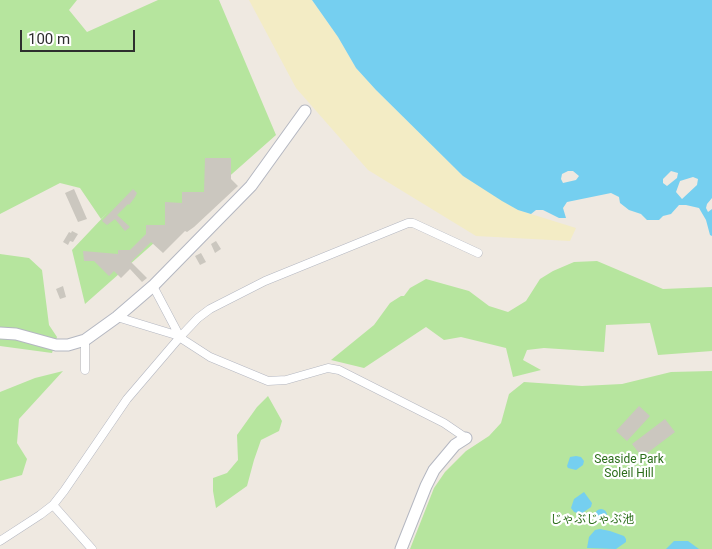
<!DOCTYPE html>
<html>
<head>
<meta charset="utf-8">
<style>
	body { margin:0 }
	#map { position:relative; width:712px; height:549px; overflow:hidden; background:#efe9e1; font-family:Roboto,sans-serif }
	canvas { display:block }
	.scale { position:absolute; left:20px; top:30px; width:115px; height:22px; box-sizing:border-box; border:2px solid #2e2e2e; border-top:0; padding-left:6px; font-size:15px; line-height:18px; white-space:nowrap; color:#2e2e2e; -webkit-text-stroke:4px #fff; paint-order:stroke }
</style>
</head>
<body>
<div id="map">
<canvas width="712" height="549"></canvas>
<div class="scale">100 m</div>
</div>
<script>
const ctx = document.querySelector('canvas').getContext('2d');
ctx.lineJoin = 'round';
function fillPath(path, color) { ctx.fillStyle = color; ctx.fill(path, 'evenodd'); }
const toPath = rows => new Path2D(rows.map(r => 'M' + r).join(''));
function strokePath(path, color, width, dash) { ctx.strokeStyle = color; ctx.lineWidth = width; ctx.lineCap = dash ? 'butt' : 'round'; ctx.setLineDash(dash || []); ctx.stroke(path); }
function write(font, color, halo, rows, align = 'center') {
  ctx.font = font + ' Roboto,"Noto Sans JP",sans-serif'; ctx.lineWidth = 4.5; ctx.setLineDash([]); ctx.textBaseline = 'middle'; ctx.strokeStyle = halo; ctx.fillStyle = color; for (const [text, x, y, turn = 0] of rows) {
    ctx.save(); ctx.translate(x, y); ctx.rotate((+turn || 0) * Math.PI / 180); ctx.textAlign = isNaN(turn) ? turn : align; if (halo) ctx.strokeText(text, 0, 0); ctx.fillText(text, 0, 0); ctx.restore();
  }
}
fillPath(toPath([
	[0,0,77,0,69,10,87,32,158,0,219,0,276,135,85,304,72,250,108,212,101,219,80,188,60,183,0,214],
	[0,254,29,258,42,270,49,325,57,337,52,353,0,346],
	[597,261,663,289,712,287,712,351,658,355,650,323,606,325,604,352,544,348,527,350,523,360,541,370,513,377,506,348,461,337,444,340,426,327,364,368,331,360,374,325,390,303,401,296,404,296,410,288,426,279,469,291,489,306,508,312,526,301,540,279,553,271,574,262],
	[63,371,19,419,17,443,27,459,22,475,0,481,0,392,35,378],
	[712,371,712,549,410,549,434,488,445,472,466,451,489,436,501,423,509,394,524,382,582,386,622,384,671,372],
	[268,396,282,421,279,431,261,440,254,460,247,486,216,508,213,491,213,478,227,473,238,460,237,435,257,407]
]), '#b6e59e');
fillPath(toPath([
	[249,0,312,0,338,37,356,68,376,90,463,176,518,210,576,228,570,241,476,236,368,170,296,88]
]), '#f3ecc5');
fillPath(toPath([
	[312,0,712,0,712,198,707,204,706,208,708,212,712,209,712,236,710,235,706,220,699,208,686,205,679,205,671,214,663,216,659,220,647,220,641,214,629,210,620,203,619,197,611,193,567,202,563,208,566,218,559,218,543,210,536,210,531,214,518,210,502,201,463,176,376,90,356,68,338,37],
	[568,171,573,171,579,176,576,180,563,183,561,179,562,174],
	[671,171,678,173,677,178,667,186,663,183,663,179],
	[693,177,698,179,697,185,682,199,676,192,680,181],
	[576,456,581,457,584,461,583,465,576,470,568,468,567,466,570,457],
	[584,492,592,503,591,507,581,514,574,512,571,508,574,499],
	'595 515a6 6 0 1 1 12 0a6 6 0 1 1-12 0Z',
	[600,529,610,531,624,536,626,539,626,542,616,549,587,548,589,537,595,530],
	[674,541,688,541,699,549,666,549]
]), '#75cff0');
fillPath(toPath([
	[205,158,231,158,231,179,238,186,194,227,187,232,185,231,163,253,151,242,131,262,147,278,142,282,130,269,121,278,114,271,109,276,94,261,84,261,83,251,118,254,118,250,130,250,146,234,146,225,165,225,165,202,182,203,182,192,204,192],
	[74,189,87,219,78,222,65,193],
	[133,189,137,193,135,197,129,205,128,204,117,215,130,227,125,231,115,219,107,225,102,221],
	[72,231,78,234,73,242,70,241,68,245,63,242,69,232,71,233],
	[216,241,221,249,215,253,211,244],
	[201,253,206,262,200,265,195,256],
	[63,286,66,297,60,299,56,289],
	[639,406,650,416,627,441,616,431],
	[665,419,675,432,642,457,632,444]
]), '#cbc7bf');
const street = toPath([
	[153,286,180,337],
	[117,317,176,335,210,357,268,381,286,380,328,368,339,370,444,423,466,438],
	[85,370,85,340],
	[53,505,92,549],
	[0,541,40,515,53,505,64,491,127,399,180,337,198,318,210,309,265,281,408,223,413,223,478,253]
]);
const secondary = toPath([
	[0,333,16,334,56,345,68,345,85,340,117,317,153,286,251,186,305,111],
	[401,549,426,486,434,470,455,445,466,438]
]);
strokePath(street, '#b4b7c1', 9);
strokePath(secondary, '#b4b7c1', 13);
strokePath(street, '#fff', 8);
strokePath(secondary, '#fff', 11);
write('12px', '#2c6e1b', '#fff', [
	["Seaside Park",629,460],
	["Soleil Hill",629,474],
	["じゃぶじゃぶ池",592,520]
]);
</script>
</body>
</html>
